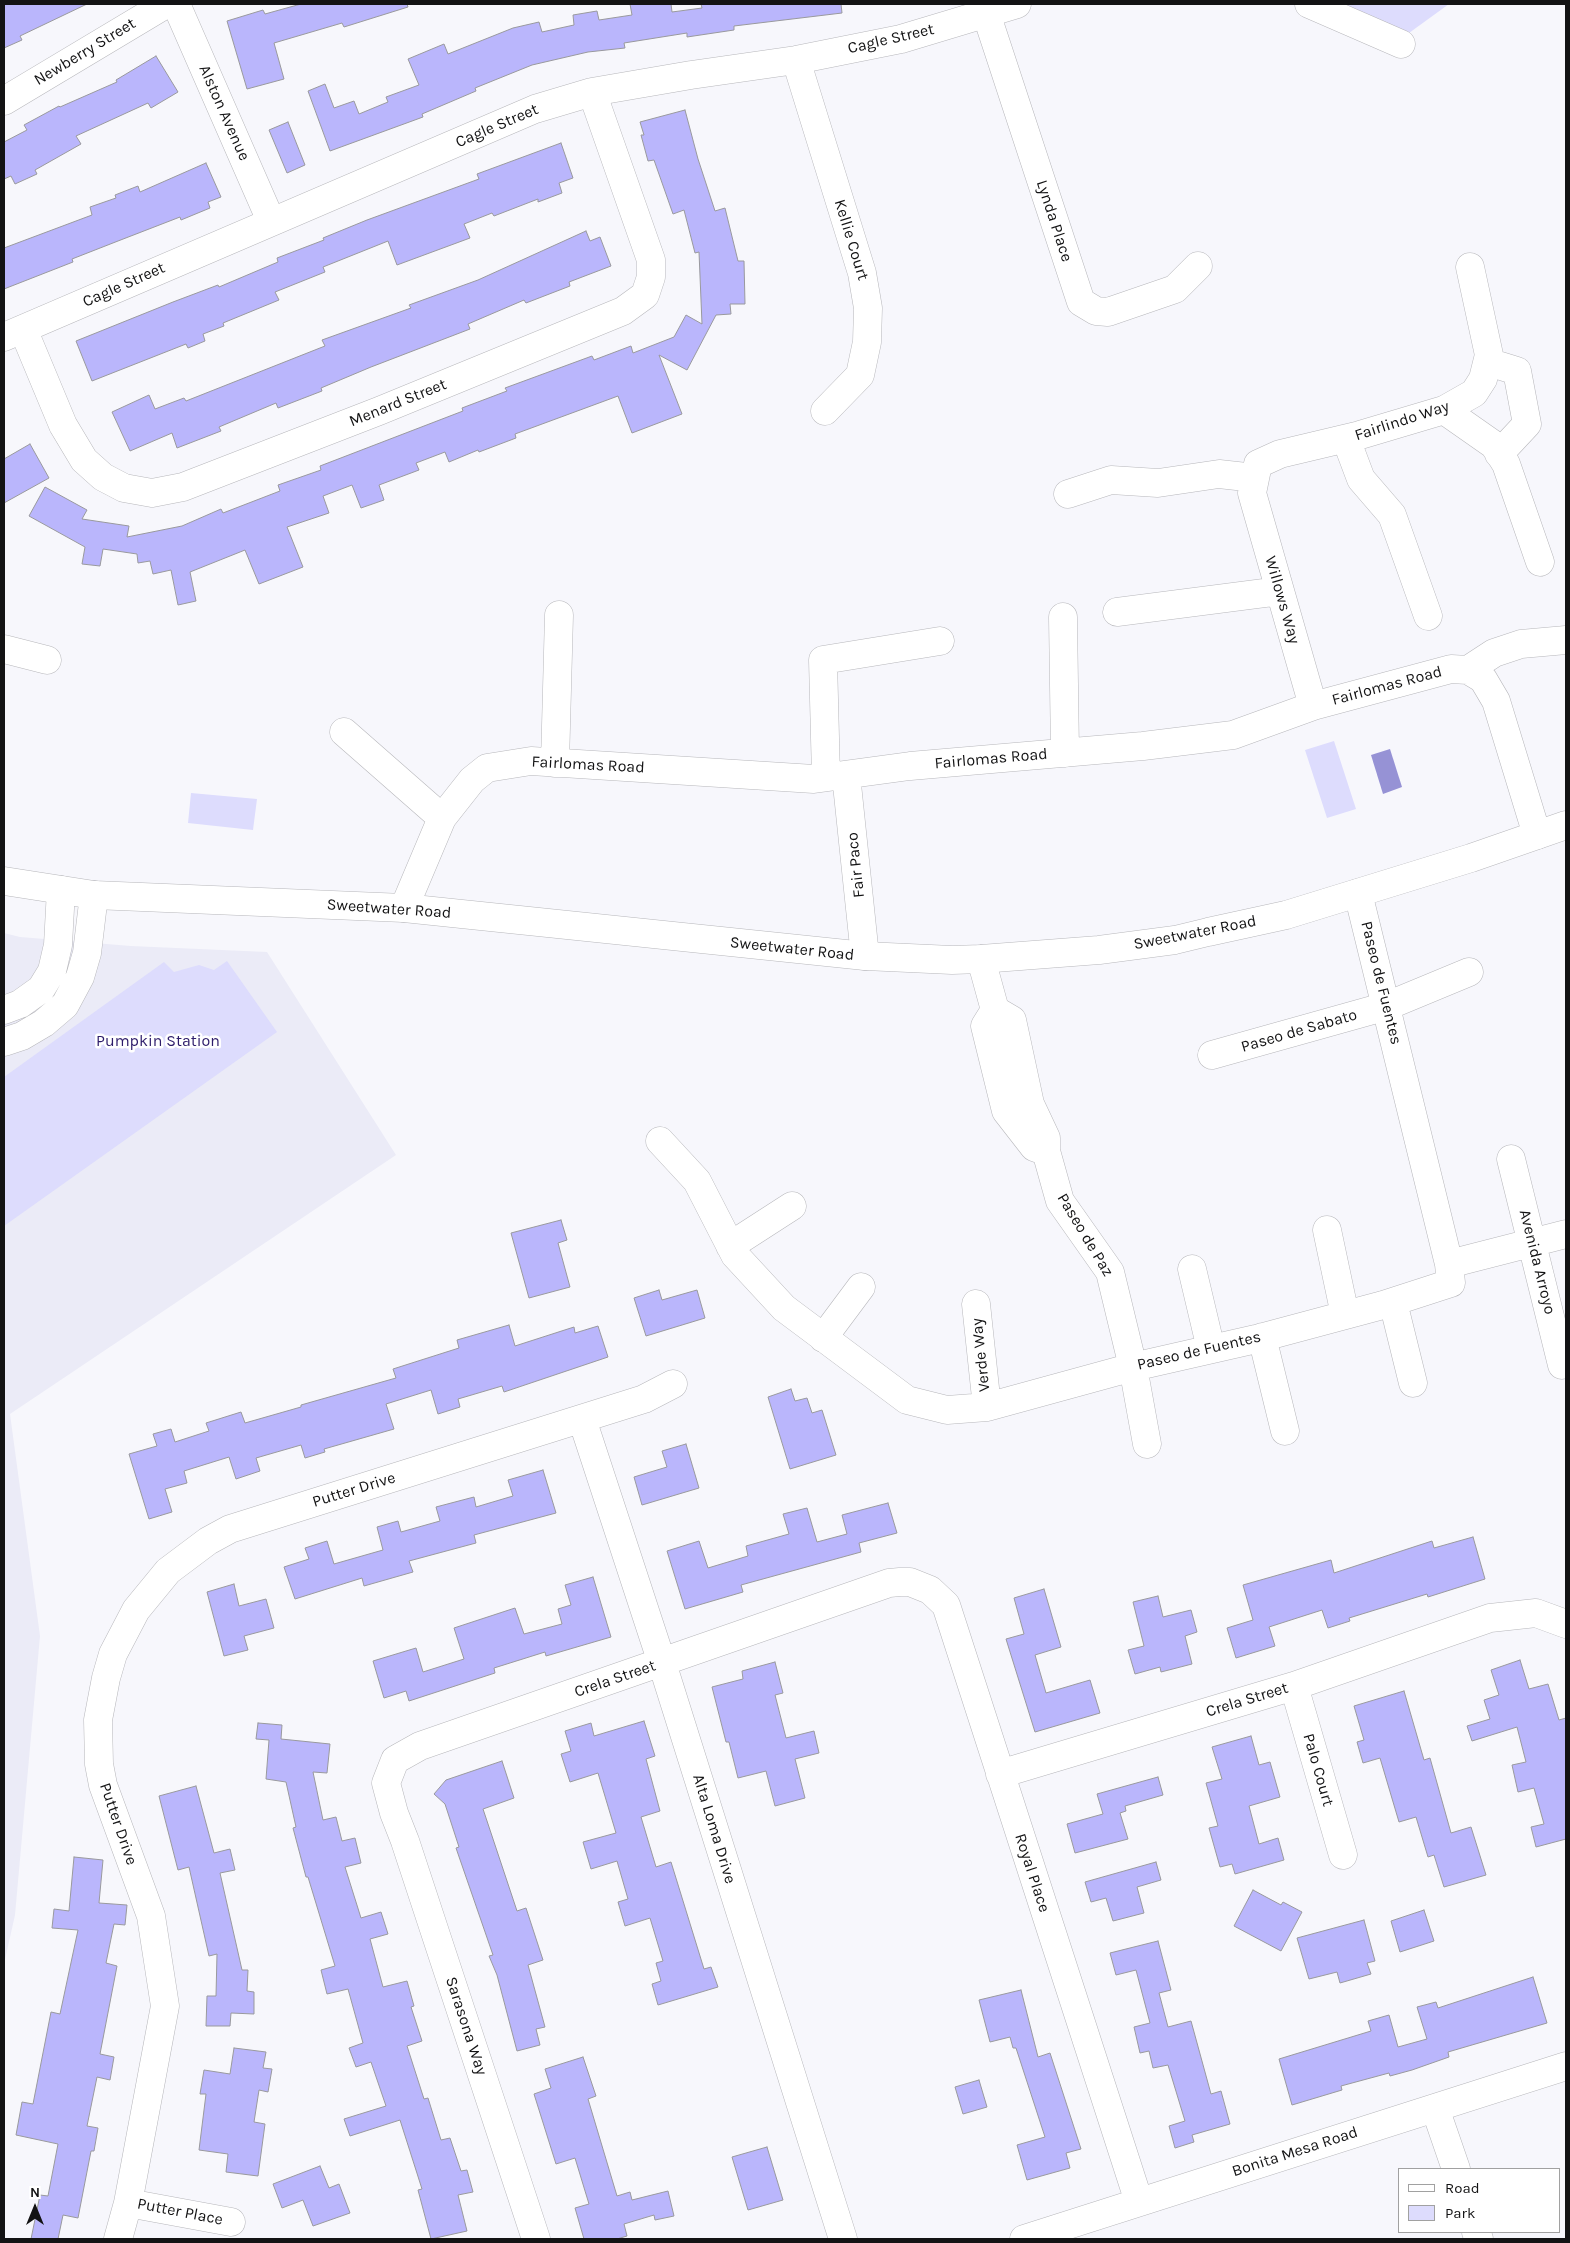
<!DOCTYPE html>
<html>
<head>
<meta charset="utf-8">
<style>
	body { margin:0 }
	#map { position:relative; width:1570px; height:2243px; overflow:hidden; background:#f7f7fc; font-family:Karla,sans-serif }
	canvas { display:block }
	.frame { position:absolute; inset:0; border:5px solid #131314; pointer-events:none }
	.legend { position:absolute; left:1398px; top:2168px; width:162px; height:65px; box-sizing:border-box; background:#fff; border:1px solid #a1a1a1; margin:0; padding:6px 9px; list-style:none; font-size:15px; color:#131314 }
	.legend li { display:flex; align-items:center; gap:10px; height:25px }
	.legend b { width:25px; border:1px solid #a1a1a1 }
	.north { position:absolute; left:10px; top:2183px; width:50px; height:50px; -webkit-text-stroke:4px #fff; paint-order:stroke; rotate:0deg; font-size:14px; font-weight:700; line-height:20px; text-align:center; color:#131314 }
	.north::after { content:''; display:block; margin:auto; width:18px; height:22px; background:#131314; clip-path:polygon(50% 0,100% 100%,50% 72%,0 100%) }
</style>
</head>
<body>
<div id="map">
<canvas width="1570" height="2243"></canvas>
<div class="frame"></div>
<ul class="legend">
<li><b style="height:6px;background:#fff"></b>Road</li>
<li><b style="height:14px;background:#dddcfd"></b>Park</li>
</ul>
<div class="north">N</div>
</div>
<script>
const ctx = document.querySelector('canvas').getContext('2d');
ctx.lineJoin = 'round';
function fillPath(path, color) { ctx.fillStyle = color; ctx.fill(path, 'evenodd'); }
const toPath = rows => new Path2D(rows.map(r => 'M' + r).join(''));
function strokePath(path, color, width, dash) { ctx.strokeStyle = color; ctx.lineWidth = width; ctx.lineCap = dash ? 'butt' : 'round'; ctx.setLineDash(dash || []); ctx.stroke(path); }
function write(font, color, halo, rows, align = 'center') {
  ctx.font = font + ' Karla,sans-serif'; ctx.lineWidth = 5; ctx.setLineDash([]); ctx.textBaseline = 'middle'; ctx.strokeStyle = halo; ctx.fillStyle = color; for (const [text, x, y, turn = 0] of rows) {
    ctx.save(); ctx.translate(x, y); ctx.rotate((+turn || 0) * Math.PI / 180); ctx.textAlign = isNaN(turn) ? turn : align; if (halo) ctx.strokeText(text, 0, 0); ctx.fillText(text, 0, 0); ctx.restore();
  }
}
fillPath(toPath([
	[4,933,20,937,131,946,267,952,396,1155,10,1414,40,1636,15,1915,4,1964]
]), '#ebebf7');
fillPath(toPath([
	[1337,4,1449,4,1409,33],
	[1334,741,1356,809,1327,818,1305,750],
	[191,793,257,799,253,830,188,823],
	[227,961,277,1032,4,1226,4,1077,164,962,174,972,199,965,214,970]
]), '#dddcfd');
fillPath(toPath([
	[1390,749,1402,787,1383,794,1371,755]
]), '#9692d5');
const building = toPath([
	[4,4,87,4,20,36,22,40,4,48,4,4],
	[301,4,407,4,408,7,344,27,342,23,274,43,284,79,247,89,227,21,263,10,265,14,301,4],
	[630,4,671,4,672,12,702,8,701,4,841,4,842,13,734,26,734,30,687,37,687,33,624,43,625,48,588,52,532,65,475,88,476,91,422,114,423,117,330,151,308,91,325,84,334,108,354,101,359,114,388,102,386,97,419,85,408,59,444,44,448,54,513,28,539,22,542,32,574,25,573,15,597,11,599,20,632,15,630,4],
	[156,56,178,92,151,108,148,103,76,136,81,144,35,170,37,174,15,184,11,176,4,179,4,142,27,130,24,125,59,106,60,107,117,82,116,80,156,56],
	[685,110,698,159,715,211,725,208,738,261,744,261,745,304,730,304,731,314,716,315,687,370,659,355,682,414,632,433,618,396,515,434,516,438,479,452,478,450,449,462,445,452,416,463,419,470,379,485,384,500,361,508,352,485,323,496,329,513,287,527,303,567,259,584,245,550,190,572,196,601,178,605,171,570,153,574,150,561,138,563,137,554,103,549,100,566,82,564,85,547,29,516,45,487,87,510,82,519,129,526,127,537,182,526,221,509,223,513,280,491,278,485,321,470,320,466,463,411,462,408,507,391,505,388,592,356,594,360,631,346,633,353,674,337,686,315,702,324,699,252,695,253,684,210,673,214,654,160,648,161,641,135,644,135,640,122,685,110],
	[288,122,305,165,287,173,269,130,288,122],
	[561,143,573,178,559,183,562,193,538,202,538,199,494,216,492,213,464,224,470,238,397,265,388,241,323,267,325,272,275,292,279,300,223,323,224,326,203,334,205,341,188,348,186,344,92,381,76,341,173,302,218,285,219,287,278,262,277,258,324,240,323,238,367,220,479,179,477,174,561,143],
	[206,163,221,197,208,202,210,208,181,220,180,217,118,241,72,259,73,262,4,289,4,248,92,215,90,207,116,198,115,195,138,186,140,192,206,163],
	[586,231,590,241,600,237,611,266,569,282,570,286,526,303,524,300,468,324,470,329,371,367,321,388,322,391,278,408,276,403,219,427,221,431,177,448,172,433,130,451,112,412,149,395,155,409,184,398,186,401,325,346,322,340,411,308,409,305,478,280,586,231],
	[30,444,49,478,4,503,4,459,30,444],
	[561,1220,567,1240,558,1243,570,1287,529,1298,511,1233,561,1220],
	[659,1290,662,1300,697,1290,705,1318,646,1336,634,1298,659,1290],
	[509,1325,515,1346,574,1327,575,1333,598,1326,608,1357,504,1392,502,1386,458,1399,460,1407,438,1414,431,1390,386,1404,394,1429,324,1449,325,1452,305,1458,301,1445,256,1458,260,1471,236,1479,229,1457,184,1471,187,1483,165,1489,172,1512,149,1519,129,1454,157,1446,153,1434,171,1429,175,1442,209,1431,206,1423,241,1412,245,1423,301,1407,301,1405,396,1378,393,1369,459,1348,457,1340,509,1325],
	[791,1389,795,1401,807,1398,812,1413,822,1410,836,1455,790,1469,768,1397,791,1389],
	[686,1444,699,1488,642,1505,634,1477,667,1467,662,1451,686,1444],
	[543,1470,556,1513,474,1535,476,1543,409,1561,413,1572,364,1586,362,1578,295,1599,284,1567,309,1559,305,1548,327,1541,334,1564,383,1550,377,1527,398,1521,401,1532,440,1521,436,1507,474,1497,476,1507,513,1496,508,1480,543,1470],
	[888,1503,897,1533,859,1543,861,1552,741,1585,743,1592,685,1609,667,1551,699,1541,708,1568,748,1556,746,1546,789,1534,783,1514,807,1508,817,1542,847,1534,842,1515,888,1503],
	[1473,1537,1485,1579,1428,1597,1427,1594,1349,1618,1350,1621,1328,1628,1322,1610,1269,1627,1275,1646,1236,1658,1227,1628,1253,1620,1243,1585,1331,1560,1334,1573,1432,1541,1434,1548,1473,1537],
	[593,1577,611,1637,546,1656,545,1652,494,1668,495,1673,409,1701,406,1691,384,1698,373,1661,416,1648,423,1672,464,1659,454,1628,515,1608,524,1634,562,1624,558,1609,571,1605,565,1585,593,1577],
	[234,1584,239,1606,266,1599,274,1628,244,1636,248,1650,224,1656,207,1592,234,1584],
	[1044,1589,1061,1647,1035,1655,1046,1693,1090,1680,1100,1713,1035,1732,1006,1639,1024,1634,1014,1598,1044,1589],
	[1158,1596,1163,1617,1191,1610,1197,1632,1185,1636,1192,1664,1161,1672,1160,1667,1135,1674,1128,1650,1144,1646,1133,1602,1158,1596],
	[1520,1660,1529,1689,1548,1684,1559,1720,1566,1718,1566,1839,1536,1847,1531,1827,1544,1824,1534,1788,1518,1792,1512,1765,1526,1762,1517,1727,1472,1741,1467,1726,1490,1719,1484,1700,1499,1695,1491,1670,1520,1660],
	[775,1662,783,1693,775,1695,786,1738,814,1731,819,1753,795,1759,805,1798,775,1806,766,1771,738,1778,729,1742,726,1742,712,1687,743,1679,742,1671,775,1662],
	[1404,1691,1424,1760,1430,1758,1451,1833,1471,1827,1486,1875,1444,1887,1434,1855,1428,1857,1416,1817,1399,1822,1380,1758,1363,1763,1357,1742,1364,1740,1354,1706,1404,1691],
	[644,1721,655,1756,646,1759,660,1811,641,1817,656,1867,671,1862,704,1969,711,1967,718,1987,658,2005,652,1984,661,1981,656,1963,663,1961,650,1918,625,1926,618,1902,628,1899,617,1861,591,1869,583,1842,616,1833,598,1773,570,1782,561,1754,571,1751,565,1731,591,1723,594,1736,644,1721],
	[258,1723,282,1725,281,1739,330,1744,327,1773,313,1772,323,1820,336,1817,342,1841,355,1838,361,1863,345,1867,361,1918,381,1912,388,1934,370,1939,383,1987,407,1981,414,2006,411,2007,422,2041,407,2046,424,2099,428,2098,441,2140,450,2138,461,2171,467,2170,473,2192,458,2195,467,2231,431,2239,418,2190,422,2189,400,2120,350,2136,344,2119,386,2106,371,2062,356,2067,349,2048,363,2043,348,1989,327,1994,321,1970,335,1966,308,1877,306,1877,293,1828,296,1827,286,1782,266,1779,269,1740,256,1739,258,1723],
	[1251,1736,1259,1765,1270,1762,1280,1797,1249,1806,1259,1844,1278,1838,1284,1860,1235,1874,1232,1864,1220,1867,1209,1828,1218,1826,1206,1783,1222,1779,1212,1747,1251,1736],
	[502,1761,514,1798,483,1809,517,1911,526,1908,543,1960,528,1965,545,2027,536,2029,540,2045,517,2051,497,1975,489,1956,493,1955,456,1848,459,1847,445,1804,434,1794,446,1780,502,1761],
	[1158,1777,1163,1795,1125,1806,1126,1811,1120,1813,1128,1839,1075,1853,1067,1824,1103,1814,1097,1794,1158,1777],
	[196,1786,214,1853,230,1849,235,1870,220,1873,242,1970,248,1970,247,1991,254,1992,254,2014,231,2013,230,2026,206,2026,207,1996,216,1996,217,1954,209,1956,189,1867,178,1870,159,1796,196,1786],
	[74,1857,103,1860,99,1903,127,1905,125,1925,114,1924,106,1963,117,1966,100,2054,114,2057,110,2080,97,2077,87,2126,98,2128,94,2151,91,2151,78,2218,63,2215,58,2239,31,2239,40,2195,48,2196,58,2144,16,2135,22,2102,33,2104,51,2012,60,2014,78,1930,52,1928,54,1909,69,1911,74,1857],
	[1156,1862,1161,1880,1137,1887,1144,1913,1113,1921,1106,1898,1091,1902,1085,1882,1156,1862],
	[1253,1890,1281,1905,1283,1902,1302,1912,1281,1951,1234,1926,1253,1890],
	[1424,1910,1434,1941,1400,1952,1391,1921,1424,1910],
	[1364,1920,1375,1961,1367,1963,1371,1974,1340,1983,1337,1972,1309,1979,1297,1938,1364,1920],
	[1158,1941,1171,1990,1159,1993,1168,2027,1191,2021,1211,2094,1221,2091,1230,2124,1192,2135,1194,2142,1175,2148,1169,2126,1185,2121,1168,2065,1153,2068,1149,2051,1140,2053,1134,2027,1150,2023,1136,1970,1116,1975,1110,1953,1158,1941],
	[1533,1977,1547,2023,1448,2052,1449,2057,1412,2070,1390,2076,1389,2073,1341,2086,1342,2090,1292,2105,1279,2059,1371,2031,1368,2021,1389,2015,1398,2047,1427,2039,1417,2007,1436,2002,1438,2008,1533,1977],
	[1021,1990,1038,2057,1050,2053,1081,2149,1066,2153,1070,2168,1027,2180,1017,2145,1045,2137,1016,2048,1013,2048,1010,2037,990,2042,979,2000,1021,1990],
	[234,2048,266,2052,263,2068,272,2069,268,2092,259,2090,254,2122,265,2124,258,2176,226,2172,228,2154,199,2150,206,2094,200,2094,204,2070,230,2074,234,2048],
	[583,2057,596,2096,588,2099,617,2196,630,2192,632,2200,668,2191,674,2216,655,2220,654,2215,624,2224,627,2236,617,2239,584,2239,575,2208,589,2204,575,2158,556,2164,534,2094,551,2088,545,2069,583,2057],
	[979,2080,987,2107,963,2114,955,2087,979,2080],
	[767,2147,783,2200,748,2210,732,2157,767,2147],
	[320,2166,329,2188,339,2184,350,2213,313,2226,303,2200,282,2208,273,2184,320,2166]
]);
fillPath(building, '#bab6fc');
strokePath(building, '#99999d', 1);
const minor = toPath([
	[176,4,271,221],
	[1309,4,1401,44],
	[986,13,1081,302,1096,311,1108,312,1175,289,1198,266],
	[796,60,862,273,868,308,867,342,860,375,825,411],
	[4,101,166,4],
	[23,329,63,425,84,460,103,477,124,488,152,493,183,487,379,411,623,311,645,295,651,277,651,260,592,92],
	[4,337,535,109,592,92,691,75,796,60,901,39,1017,4],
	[1488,362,1517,371,1527,424,1499,454],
	[1444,410,1494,445,1506,464,1540,562],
	[1346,439,1361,479,1392,515,1428,616],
	[1068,494,1111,480,1158,483,1219,474,1255,478],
	[1117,612,1280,591],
	[1063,617,1065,753],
	[4,649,47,660],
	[1468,670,1494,653,1521,644,1566,640],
	[1313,706,1252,493,1258,464,1280,454,1360,435,1444,410,1474,393,1483,379,1489,355,1470,267],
	[344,732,442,818],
	[555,763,559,615],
	[846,775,865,956],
	[826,777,823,660,940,641],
	[404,908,442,818,472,780,487,768,531,761,814,779,910,766,1143,746,1233,735,1313,706,1451,669,1468,670,1483,679,1496,701,1537,835],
	[981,959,995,1010,985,1026,1006,1111,1034,1147,1045,1151],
	[4,1010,20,1004,41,989,52,971,58,945,61,890],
	[995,1010,1012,1020,1030,1104,1046,1138,1046,1151,1060,1201,1110,1272,1133,1367,1147,1444],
	[4,1042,22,1036,44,1023,65,1005,80,977,87,953,94,895],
	[1212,1055,1387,1006,1469,972],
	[660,1141,697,1181,735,1255,784,1308,907,1400,947,1410,987,1407,1133,1367,1256,1339,1383,1305,1451,1283,1449,1264,1358,893],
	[1511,1159,1562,1365],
	[1327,1230,1345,1315],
	[730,1246,792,1206],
	[1449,1264,1566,1234],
	[1192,1269,1211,1349],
	[1393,1302,1413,1383],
	[976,1304,987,1407],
	[1262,1337,1285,1431],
	[823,1338,861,1287],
	[582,1419,662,1663,843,2239],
	[1294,1686,1343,1855],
	[1000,1774,1294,1686,1490,1618,1536,1613,1566,1624],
	[1435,2108,1456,2169],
	[128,2203,231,2222],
	[1476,2232,1479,2239],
	[118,2239,128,2203,165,2006,151,1916,103,1785,99,1764,98,1720,106,1678,113,1654,136,1610,168,1571,208,1541,230,1529,644,1399,673,1384],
	[536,2239,405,1841,394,1813,386,1783,395,1760,420,1746,889,1583,900,1582,910,1582,930,1590,946,1605,1139,2202],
	[1024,2239,1566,2066]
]);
const major = toPath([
	[4,881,94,895,404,908,865,956,952,960,981,959,1099,950,1175,940,1208,932,1286,915,1471,858,1566,825]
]);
strokePath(minor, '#b7b7bb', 29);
strokePath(major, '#b7b7bb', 29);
strokePath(minor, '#fff', 28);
strokePath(major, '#fff', 28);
write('16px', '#131314', '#fff', [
	["Cagle Street",891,39,-13],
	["Newberry Street",85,52,-31],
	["Alston Avenue",224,113,66],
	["Cagle Street",497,126,-23],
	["Lynda Place",1054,221,72],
	["Kellie Court",851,240,73],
	["Cagle Street",124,285,-24],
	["Menard Street",398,403,-22],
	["Fairlindo Way",1402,421,-18],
	["Willows Way",1282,600,74],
	["Fairlomas Road",1387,686,-15],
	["Fairlomas Road",991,759,-5],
	["Fairlomas Road",588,765,3],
	["Fair Paco",856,865,-96],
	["Sweetwater Road",389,909,4],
	["Sweetwater Road",1195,933,-11],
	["Sweetwater Road",792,949,6],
	["Paseo de Fuentes",1381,983,76],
	["Paseo de Sabato",1299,1031,-16],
	["Paseo de Paz",1085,1235,59],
	["Avenida Arroyo",1537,1262,76],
	["Paseo de Fuentes",1199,1351,-13],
	["Verde Way",981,1355,-96],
	["Putter Drive",354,1490,-17],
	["Crela Street",615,1679,-19],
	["Crela Street",1247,1700,-17],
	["Palo Court",1318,1770,74],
	["Putter Drive",118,1824,71],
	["Alta Loma Drive",714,1829,73],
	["Royal Place",1032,1873,72],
	["Sarasona Way",466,2026,72],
	["Bonita Mesa Road",1295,2152,-18],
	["Putter Place",180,2212,11]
]);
write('16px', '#2d1c6a', '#fff', [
	["Pumpkin Station",158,1041]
]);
</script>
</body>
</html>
